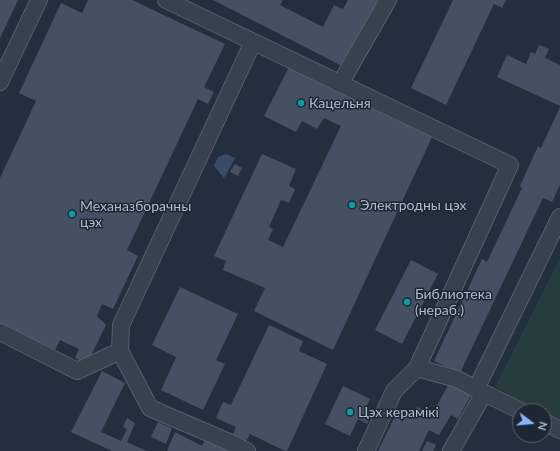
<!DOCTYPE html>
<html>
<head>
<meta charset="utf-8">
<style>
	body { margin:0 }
	#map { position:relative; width:560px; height:451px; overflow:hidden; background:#242f3e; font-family:Lato,sans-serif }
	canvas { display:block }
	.north { position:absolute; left:512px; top:403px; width:40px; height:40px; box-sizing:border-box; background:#1d2633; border:1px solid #59626f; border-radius:50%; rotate:106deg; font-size:11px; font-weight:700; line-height:16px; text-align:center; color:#b4bcc9 }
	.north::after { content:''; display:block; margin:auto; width:14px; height:18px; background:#8ab4f8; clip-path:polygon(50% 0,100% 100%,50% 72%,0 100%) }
</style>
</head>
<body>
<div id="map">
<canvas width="560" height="451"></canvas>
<div class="north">N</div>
</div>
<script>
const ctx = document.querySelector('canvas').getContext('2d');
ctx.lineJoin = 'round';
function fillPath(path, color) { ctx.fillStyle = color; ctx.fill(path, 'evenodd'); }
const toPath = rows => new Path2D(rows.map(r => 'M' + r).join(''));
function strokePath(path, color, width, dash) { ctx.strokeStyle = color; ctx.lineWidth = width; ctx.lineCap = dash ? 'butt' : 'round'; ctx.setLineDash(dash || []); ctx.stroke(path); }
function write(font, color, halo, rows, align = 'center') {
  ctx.font = font + ' Lato,sans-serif'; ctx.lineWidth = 3; ctx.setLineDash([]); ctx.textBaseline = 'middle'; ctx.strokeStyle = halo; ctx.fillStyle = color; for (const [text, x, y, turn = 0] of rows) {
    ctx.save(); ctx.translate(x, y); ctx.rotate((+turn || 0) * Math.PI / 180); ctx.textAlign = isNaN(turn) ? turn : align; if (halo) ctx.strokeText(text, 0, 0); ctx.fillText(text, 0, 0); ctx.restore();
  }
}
fillPath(toPath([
	[560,258,560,422,544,414,544,411,539,411,495,387]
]), '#263c3f');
fillPath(toPath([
	[226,154,235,158,224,178,214,166,218,157]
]), '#394c67');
fillPath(toPath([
	[0,0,18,0,0,38],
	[88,0,132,0,225,44,204,87,214,92,208,104,198,99,127,250,138,256,113,309,102,304,97,316,106,325,87,364,75,358,79,349,60,340,55,350,0,324,0,178,36,101,19,93,61,3,82,13],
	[213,0,283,0,280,5,323,27,334,5,343,9,348,0,381,0,346,68],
	[453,0,506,0,502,8,494,4,446,105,411,88],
	[539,45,549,49,545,58,560,65,560,106,497,77,507,55,526,64,531,52,535,54],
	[289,67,433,135,333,350,254,311,265,288,223,270,226,261,214,256,262,154,296,169,289,186,295,189,289,203,281,200,269,227,273,229,268,240,283,247,341,126,324,118,317,129,302,121,296,132,264,116],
	[560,107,560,185,552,202,543,198,460,373,434,361,482,259,487,262,522,188,520,186,538,146,541,148],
	[235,164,242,168,238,176,230,172],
	[411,260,438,274,402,344,375,330],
	[180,287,238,314,216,360,225,364,203,410,161,390,176,357,152,345],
	[269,325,303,341,299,351,327,364,287,451,285,451,250,434,241,451,167,451,175,432,202,446,207,437,227,447,236,427,216,418,223,402,231,405],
	[102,371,125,383,101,432,121,441,127,429,123,427,127,418,135,423,127,442,147,451,112,451,71,432],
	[449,384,471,395,458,419,451,415,439,435,429,430,419,451,378,451,397,412,411,419,417,407,432,414],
	[343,386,370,399,365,410,372,414,367,424,358,419,350,436,325,424],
	[158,422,172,428,166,444,151,437],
	[427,441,436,445,433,451,422,451]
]), '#455162');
const minor = toPath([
	[166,0,510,165,417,368,457,379,476,389],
	[0,82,39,0],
	[340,84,388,0],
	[0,332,77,371,120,351],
	[521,411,476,389,560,217],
	[544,422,560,430],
	[247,451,229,442,150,408,120,351,121,325,253,42],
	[366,451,394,391,417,368],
	[451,451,484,393]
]);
strokePath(minor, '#565f6c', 18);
strokePath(minor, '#38414e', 16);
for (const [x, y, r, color] of [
	[301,103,4,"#0f9aa8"],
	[352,205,4,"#0f9aa8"],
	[72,214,4,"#0f9aa8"],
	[407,302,4,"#0f9aa8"],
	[350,412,4,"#0f9aa8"]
]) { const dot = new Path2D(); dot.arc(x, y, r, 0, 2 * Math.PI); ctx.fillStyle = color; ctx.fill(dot); strokePath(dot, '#1d2633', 1.5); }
write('14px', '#b4bcc9', '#1d2633', [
	["Кацельня",309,103],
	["Электродны цэх",360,205],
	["Механазборачны",80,206],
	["цэх",80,222],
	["Библиотека",415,294],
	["(нераб.)",415,310],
	["Цэх керамікі",358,412]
], 'left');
</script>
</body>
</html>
